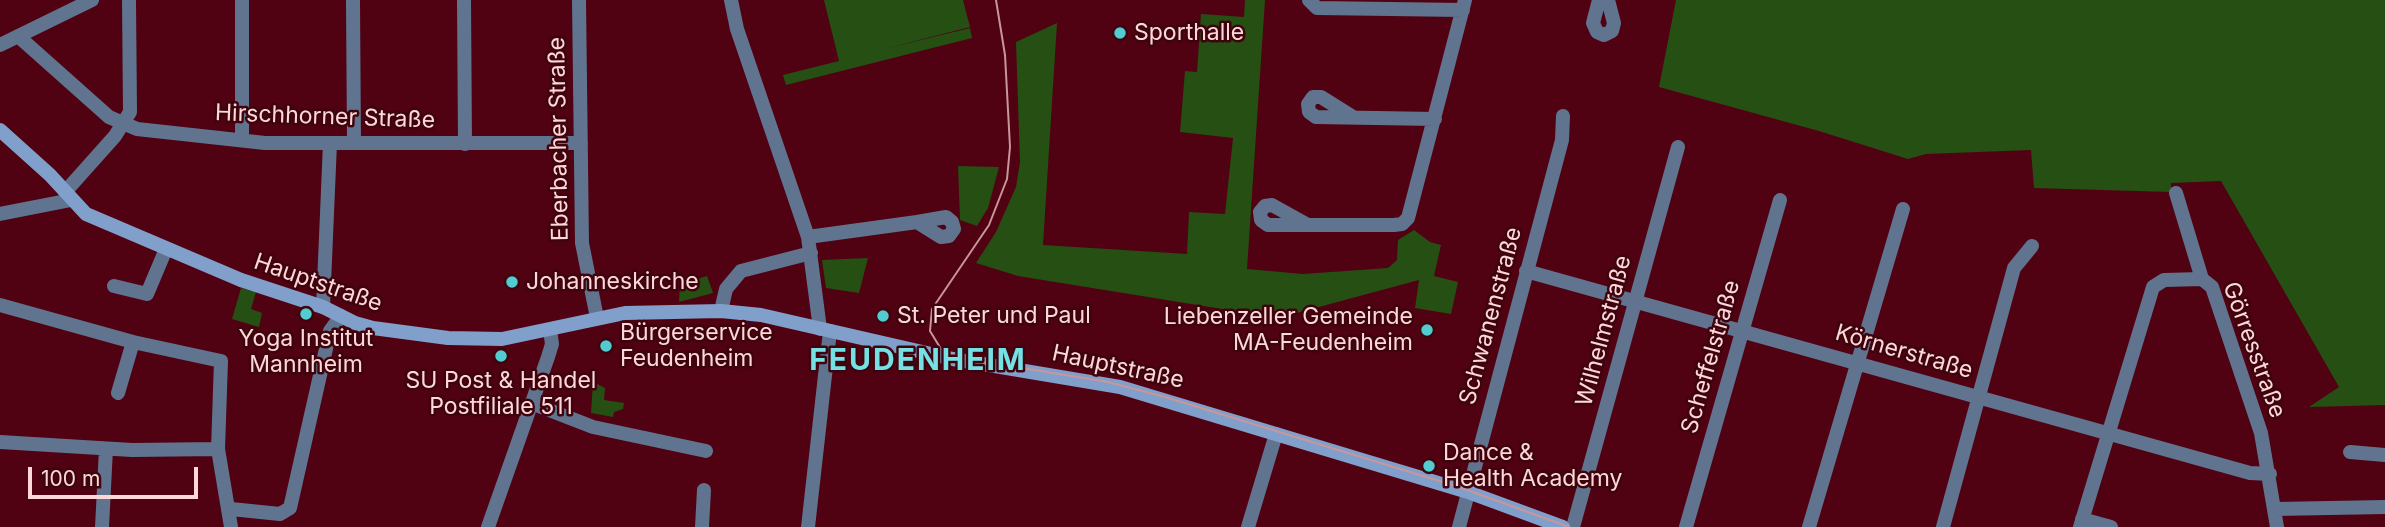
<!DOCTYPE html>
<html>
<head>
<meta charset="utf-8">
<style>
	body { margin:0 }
	#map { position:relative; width:2385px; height:527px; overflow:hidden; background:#500212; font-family:Inter,sans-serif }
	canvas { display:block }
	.scale { position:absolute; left:28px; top:467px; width:170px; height:32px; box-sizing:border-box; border:4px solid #fed8d8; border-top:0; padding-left:9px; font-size:21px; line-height:24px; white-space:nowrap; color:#fed8d8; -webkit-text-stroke:5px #3e040e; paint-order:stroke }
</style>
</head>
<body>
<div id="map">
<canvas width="2385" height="527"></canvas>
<div class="scale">100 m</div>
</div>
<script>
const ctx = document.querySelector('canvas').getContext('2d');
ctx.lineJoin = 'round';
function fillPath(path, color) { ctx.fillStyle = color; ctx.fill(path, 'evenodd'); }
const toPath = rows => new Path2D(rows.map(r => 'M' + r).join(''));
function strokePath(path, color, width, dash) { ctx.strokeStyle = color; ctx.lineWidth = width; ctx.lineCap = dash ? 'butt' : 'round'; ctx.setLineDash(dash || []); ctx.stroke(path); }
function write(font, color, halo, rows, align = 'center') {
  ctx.font = font + ' Inter,sans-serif'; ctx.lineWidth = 5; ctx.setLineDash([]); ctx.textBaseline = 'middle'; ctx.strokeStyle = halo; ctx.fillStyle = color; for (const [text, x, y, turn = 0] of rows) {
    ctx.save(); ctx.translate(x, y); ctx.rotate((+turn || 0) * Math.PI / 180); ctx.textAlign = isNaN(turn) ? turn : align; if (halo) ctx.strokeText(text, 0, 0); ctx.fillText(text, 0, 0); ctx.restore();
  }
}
fillPath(toPath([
	[824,0,963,0,970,27,884,49,970,28,972,38,786,85,783,75,839,61],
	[1245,0,1265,0,1247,269,1303,274,1388,268,1397,260,1398,240,1414,230,1430,242,1441,245,1434,276,1458,282,1451,314,1415,308,1419,280,1278,318,1018,276,976,263,996,232,1016,187,1020,162,1016,42,1057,23,1043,245,1187,254,1189,212,1225,214,1233,138,1180,132,1185,71,1197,72,1201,14,1244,17],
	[1676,0,2385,0,2385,405,2309,407,2339,387,2221,181,2171,183,2171,192,2034,188,2031,150,1926,154,1908,159,1819,131,1659,87],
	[958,166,999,167,988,208,977,226,960,220],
	[868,258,859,293,826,288,822,260],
	[707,276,713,293,679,302,680,284],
	[241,288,256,292,251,309,262,313,259,327,232,319],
	[593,382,605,388,604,400,624,403,623,409,614,412,613,417,591,413]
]), '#264f14');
strokePath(toPath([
	[353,0,354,143],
	[464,0,465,144],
	[579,0,582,243,597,318],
	[731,0,737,29,808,237,820,329],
	[1309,0,1317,8,1463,10],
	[1599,0,1593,23,1597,32,1604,35,1612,31,1614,23,1608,0],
	[18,36,109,117,137,129,265,143,581,143],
	[0,45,92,0],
	[1353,117,1321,97,1313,97,1308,104,1309,112,1316,117,1435,119],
	[242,140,242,0],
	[65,192,115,136,130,112,129,0],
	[2176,193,2202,279,2212,287,2261,433,2277,527],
	[0,214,71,200],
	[1308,225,1272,205,1265,206,1260,212,1261,220,1268,225,1394,225,1402,224,1408,218,1465,0],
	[808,237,917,222,941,237,949,236,954,229,952,222,946,217,917,222],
	[1526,271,2250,473,2270,474],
	[114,286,147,294,166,249],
	[0,305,133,342,221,361,218,449,231,527],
	[323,307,330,143],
	[721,311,726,289,741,271,811,253],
	[118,393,133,342],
	[531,403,593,427,706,451],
	[0,442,132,450,218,449],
	[2350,452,2385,455],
	[231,509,280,514,290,508,330,331,341,316],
	[2275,509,2385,507],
	[2082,519,2111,527],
	[102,527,106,449],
	[488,527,548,357,552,344,550,330],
	[702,527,704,490],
	[808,527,830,331],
	[1248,527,1276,434],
	[1459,527,1562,140,1563,116],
	[1573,527,1678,147],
	[1686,527,1780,200],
	[1809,527,1903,209],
	[1943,527,2014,268,2032,246],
	[2080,527,2153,287,2164,280,2202,279]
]), '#61748f', 14);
strokePath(toPath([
	[0,130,50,175,86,214,241,280,323,307,355,323,373,328,448,338,502,339,625,313,721,311,761,315,953,359,1120,387,1468,492,1563,527]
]), '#809fca', 14);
strokePath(toPath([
	[996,0,1005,55,1010,147,1007,179,989,225,932,309,930,331,941,349,961,358,1108,382,1165,397,1459,487,1569,527]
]), '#c8969b', 2);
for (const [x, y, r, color] of [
	[1120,33,7,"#52ccd0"],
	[512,282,7,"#52ccd0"],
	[306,314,7,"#52ccd0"],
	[883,316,7,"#52ccd0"],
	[1427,330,7,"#52ccd0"],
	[606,346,7,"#52ccd0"],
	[501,356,7,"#52ccd0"],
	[1429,466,7,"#52ccd0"]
]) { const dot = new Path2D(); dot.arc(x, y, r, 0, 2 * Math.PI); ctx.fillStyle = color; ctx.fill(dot); strokePath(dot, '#3e040e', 2.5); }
write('23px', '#fed8d8', '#3e040e', [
	["Sporthalle",1134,33],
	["Johanneskirche",526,282],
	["St. Peter und Paul",897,316],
	["Liebenzeller Gemeinde",1413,317,"right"],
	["MA-Feudenheim",1413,343,"right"],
	["Bürgerservice",620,333],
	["Feudenheim",620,359],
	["Yoga Institut",306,339,"center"],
	["Mannheim",306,365,"center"],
	["SU Post & Handel",501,381,"center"],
	["Postfiliale 511",501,407,"center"],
	["Dance &",1443,453],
	["Health Academy",1443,479]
], 'left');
write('23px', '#fed8d8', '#3e040e', [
	["Hirschhorner Straße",325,117,2],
	["Eberbacher Straße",559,139,-91],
	["Hauptstraße",318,283,19],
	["Schwanenstraße",1491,316,-75],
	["Wilhelmstraße",1604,331,-75],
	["Görresstraße",2254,350,70],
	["Körnerstraße",1904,352,16],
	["Scheffelstraße",1711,357,-74],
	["Hauptstraße",1118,367,12]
]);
ctx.letterSpacing = '2px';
write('bold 30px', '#75e1e4', '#3e040e', [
	["FEUDENHEIM",918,361]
]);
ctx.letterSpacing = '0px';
</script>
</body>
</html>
